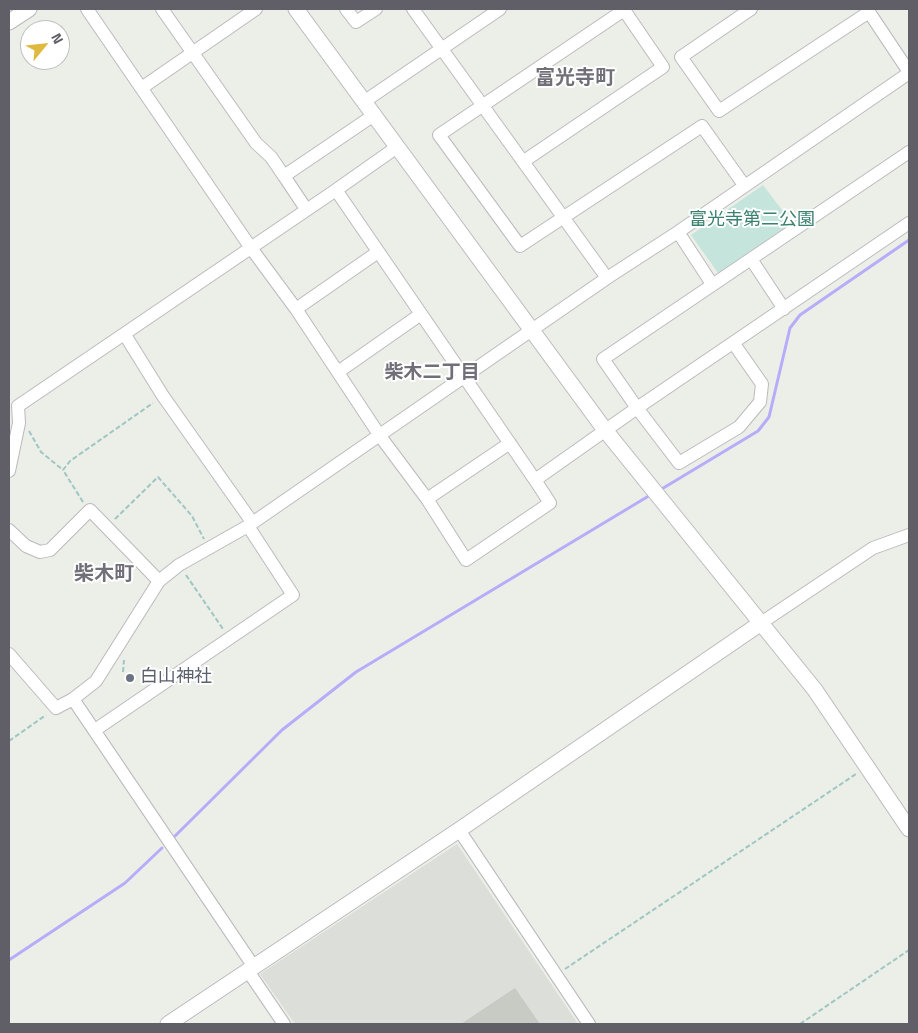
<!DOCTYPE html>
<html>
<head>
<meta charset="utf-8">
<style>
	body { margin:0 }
	#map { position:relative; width:918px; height:1033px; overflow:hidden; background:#ebefe7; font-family:"Titillium Web",sans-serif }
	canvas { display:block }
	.frame { position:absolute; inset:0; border:10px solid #605e66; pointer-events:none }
	.north { position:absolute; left:20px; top:20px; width:50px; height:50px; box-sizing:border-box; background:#fff; border:1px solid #bfbfc2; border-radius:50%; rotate:62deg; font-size:14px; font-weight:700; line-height:20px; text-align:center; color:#605e66 }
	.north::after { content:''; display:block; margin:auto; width:18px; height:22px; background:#debb3e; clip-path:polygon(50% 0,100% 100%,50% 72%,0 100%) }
</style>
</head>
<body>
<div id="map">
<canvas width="918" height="1033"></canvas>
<div class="frame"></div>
<div class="north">N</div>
</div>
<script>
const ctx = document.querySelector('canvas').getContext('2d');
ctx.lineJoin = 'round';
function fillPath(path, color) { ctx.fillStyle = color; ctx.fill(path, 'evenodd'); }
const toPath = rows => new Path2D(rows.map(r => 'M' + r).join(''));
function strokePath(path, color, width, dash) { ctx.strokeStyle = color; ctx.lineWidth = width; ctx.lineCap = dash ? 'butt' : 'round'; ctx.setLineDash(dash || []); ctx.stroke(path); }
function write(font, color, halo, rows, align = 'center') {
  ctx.font = font + ' "Titillium Web","Noto Sans JP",sans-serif'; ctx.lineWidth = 4; ctx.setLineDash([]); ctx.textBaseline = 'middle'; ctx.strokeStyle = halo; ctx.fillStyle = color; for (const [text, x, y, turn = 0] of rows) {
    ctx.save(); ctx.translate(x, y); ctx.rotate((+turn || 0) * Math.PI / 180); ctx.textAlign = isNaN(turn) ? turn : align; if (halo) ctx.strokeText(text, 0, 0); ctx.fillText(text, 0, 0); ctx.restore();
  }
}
fillPath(toPath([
	[457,844,578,1024,295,1024,260,974]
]), '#dcded9');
fillPath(toPath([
	[763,185,792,223,718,273,691,235]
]), '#c5e5dc');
strokePath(toPath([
	[660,490,758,431,769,417,790,328,800,315,909,240],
	[175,836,282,730,356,672,652,494],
	[9,960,125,883,162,848]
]), '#b7acfa', 3);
fillPath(toPath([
	[515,988,540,1024,461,1024]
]), '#c8cbc3');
const minor = toPath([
	[87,9,251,248,296,309,380,436,427,499,466,560,550,503,535,480],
	[162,9,256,143,271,157,284,176,374,115],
	[346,9,356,22,376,9],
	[413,9,607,278],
	[751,9,681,57,719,111,869,12],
	[867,9,909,72],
	[143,87,256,9],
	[365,101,500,9],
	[524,161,663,67,624,10,439,135,520,246,702,126,744,185],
	[284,176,306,209],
	[336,190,397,147],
	[678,232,712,284],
	[751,259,784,309],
	[296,309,378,252],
	[125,335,163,396,252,522],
	[734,344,762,384,760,402,739,427,679,463,637,408,909,223],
	[338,372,421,314],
	[9,471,19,423,18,406,336,190,535,480,637,408,603,359,909,152],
	[427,499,510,443],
	[9,530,26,546,40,552,50,550,90,510,159,581],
	[761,623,873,548,909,535],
	[9,654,56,708,73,699,254,967],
	[73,699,96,681,159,581,179,565,248,526,607,278,678,232,909,73],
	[95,730,293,595,248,526],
	[459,830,589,1024],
	[248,971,284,1024]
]);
const tertiary = toPath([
	[296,9,605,430,815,690,909,829],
	[9,22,29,9],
	[168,1024,459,830,761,623]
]);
strokePath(minor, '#bbb9bf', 14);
strokePath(tertiary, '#bbb9bf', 17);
strokePath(toPath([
	[29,431,41,452,63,470],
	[83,502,63,470,70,461,153,403],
	[115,519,158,477,192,516,204,539],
	[186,575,223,629],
	[123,672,124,660],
	[9,741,46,715],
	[565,969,856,774],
	[800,1024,909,950]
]), '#9fc5c5', 2, [5, 2.5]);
strokePath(minor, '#fff', 12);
strokePath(tertiary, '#fff', 15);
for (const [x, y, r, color] of [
	[130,678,5,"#6b7280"]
]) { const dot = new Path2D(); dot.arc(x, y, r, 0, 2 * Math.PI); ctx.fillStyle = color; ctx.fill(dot); strokePath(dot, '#fff', 2); }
write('18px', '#3a816f', '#fff', [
	["富光寺第二公園",752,221]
]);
write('18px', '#5b616d', '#fff', [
	["白山神社",140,678]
], 'left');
write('bold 19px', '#716f78', '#fff', [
	["柴木二丁目",432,373]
]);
write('bold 20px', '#716f78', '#fff', [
	["富光寺町",575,79],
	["柴木町",104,575]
]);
</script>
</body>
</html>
